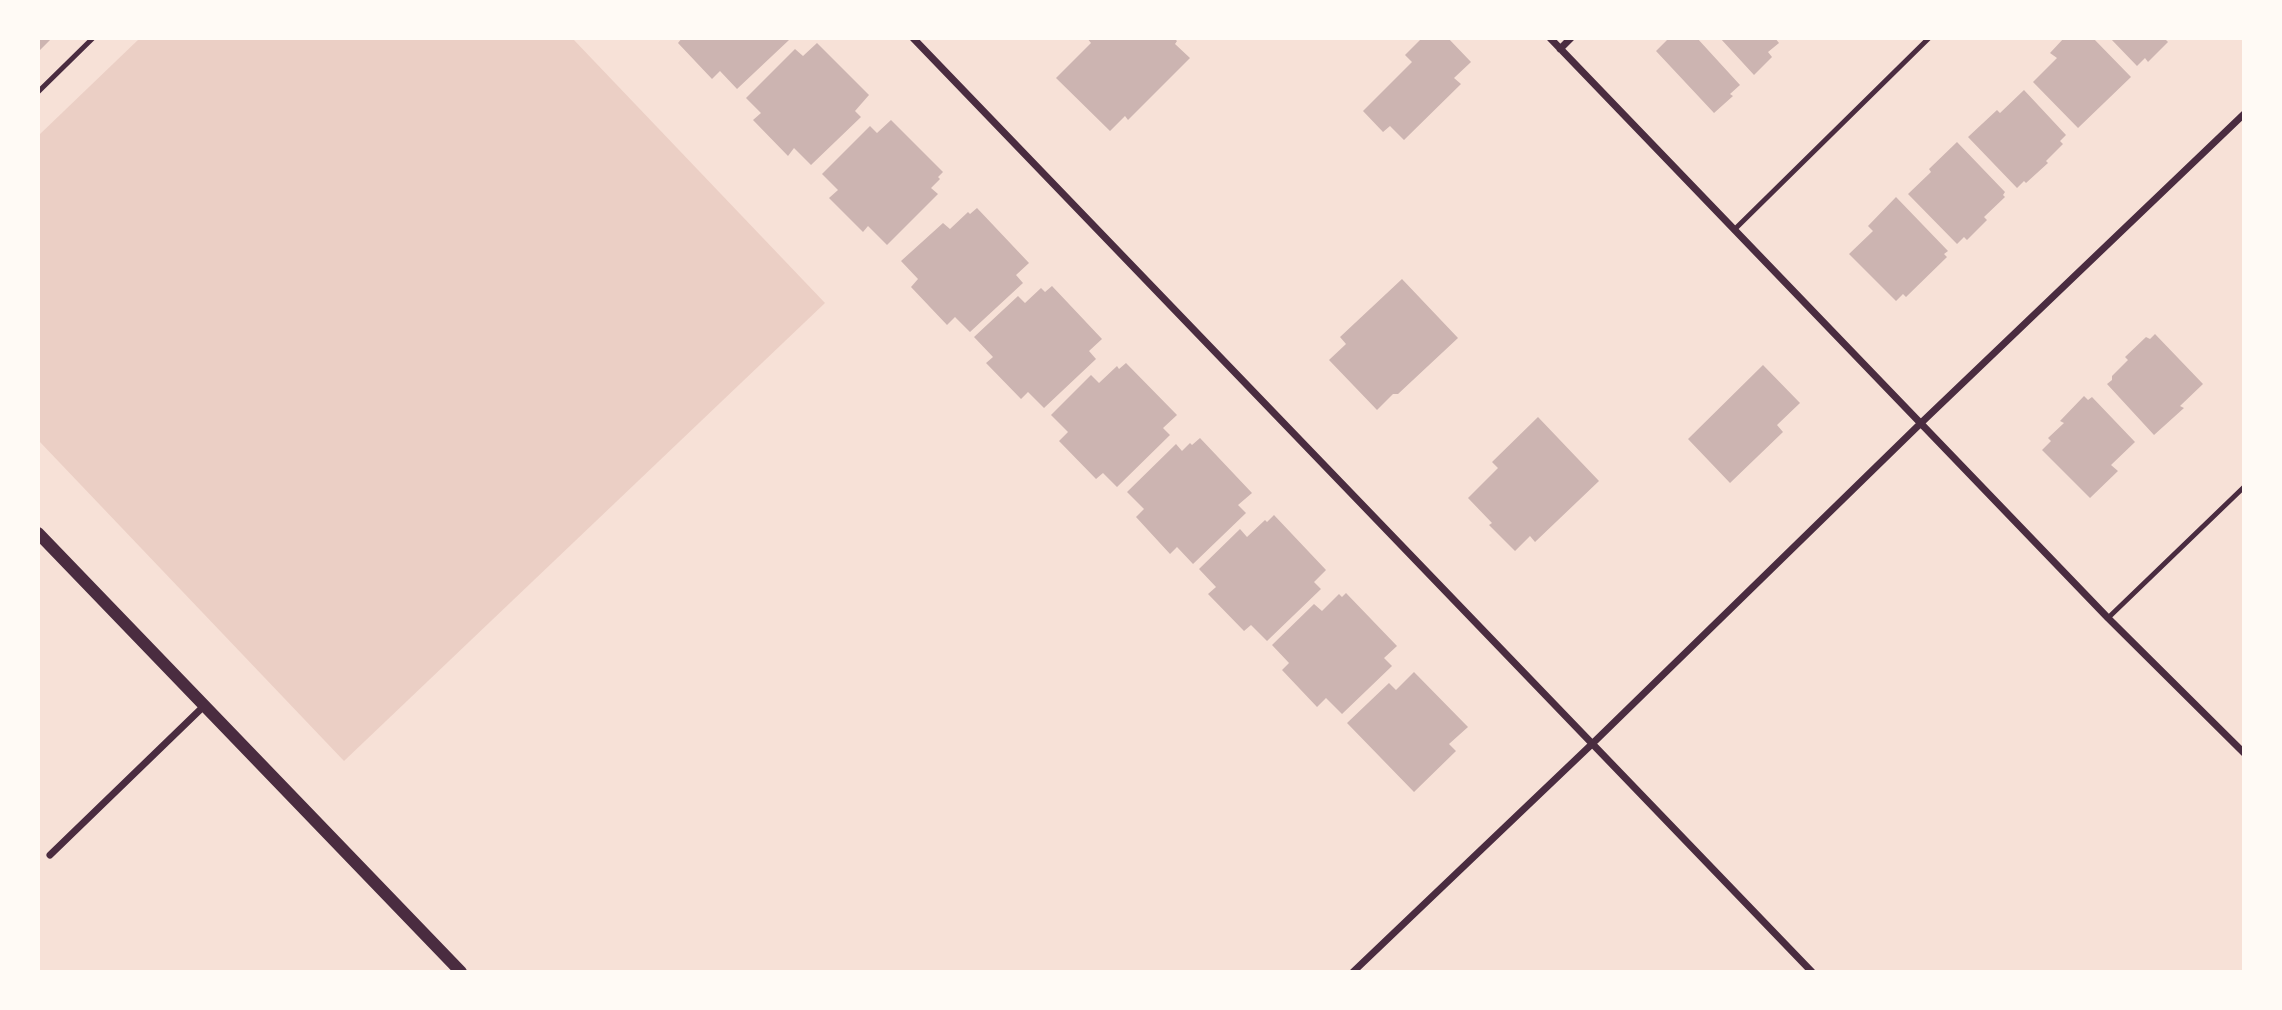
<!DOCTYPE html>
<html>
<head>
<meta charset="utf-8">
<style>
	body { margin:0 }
	#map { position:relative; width:2282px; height:1010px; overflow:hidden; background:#f7e1d7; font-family:Literata,serif }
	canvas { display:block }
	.frame { position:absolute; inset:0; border:40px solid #fffaf5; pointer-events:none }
</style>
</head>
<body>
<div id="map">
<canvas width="2282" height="1010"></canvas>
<div class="frame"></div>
</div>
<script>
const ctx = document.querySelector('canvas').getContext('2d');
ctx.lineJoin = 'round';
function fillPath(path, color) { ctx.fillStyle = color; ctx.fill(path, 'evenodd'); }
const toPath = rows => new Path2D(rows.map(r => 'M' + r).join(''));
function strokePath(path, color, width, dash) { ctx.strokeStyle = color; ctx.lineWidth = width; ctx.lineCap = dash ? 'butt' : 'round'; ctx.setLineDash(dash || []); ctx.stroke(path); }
fillPath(toPath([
	[140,38,573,39,825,303,344,761,39,441,39,135]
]), '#ebcfc5');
fillPath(toPath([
	[38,38,52,38,38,52],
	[682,38,787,38,789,40,737,89,720,71,712,79,678,43],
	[1087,38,1174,38,1177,41,1175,44,1190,58,1128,120,1125,116,1110,131,1056,78,1091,43],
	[1422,38,1448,38,1471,62,1454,78,1461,84,1404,140,1390,126,1383,132,1363,111,1412,62,1405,55],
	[1669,38,1697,38,1740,85,1730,94,1733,96,1714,113,1656,51],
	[1720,38,1775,38,1779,43,1768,52,1772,57,1754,75],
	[2064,38,2093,38,2131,77,2078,128,2033,82,2057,58,2050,53],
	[2110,38,2167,38,2166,40,2168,42,2148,62,2145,58,2137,66],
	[817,43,869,95,855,111,861,117,811,165,794,148,788,156,753,120,761,113,746,98,795,49,803,56],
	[2024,90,2066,135,2060,141,2063,144,2046,161,2048,163,2026,183,2024,181,2017,188,1968,137,1997,110,2000,113],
	[891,120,943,172,938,177,940,179,931,188,938,194,887,245,868,226,863,232,829,198,838,190,822,174,870,126,877,133],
	[1957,142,2005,192,2003,195,2005,197,1984,217,1987,220,1967,240,1964,237,1957,244,1908,194,1931,172,1929,169],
	[1896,197,1948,251,1944,254,1947,257,1906,297,1903,294,1896,301,1849,254,1873,231,1868,226],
	[977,208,1029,263,1016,275,1023,283,970,332,955,317,947,325,911,287,918,279,901,261,943,223,950,229,968,212,970,214],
	[1402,279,1458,338,1398,394,1393,394,1377,410,1329,360,1346,344,1340,337],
	[1052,286,1102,339,1089,351,1096,359,1044,408,1028,392,1021,399,986,363,993,357,974,337,1018,296,1025,303,1041,288,1045,292],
	[2155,334,2203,384,2180,406,2184,408,2154,435,2107,384,2112,380,2112,376,2128,360,2125,357,2146,337,2150,339],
	[1126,363,1177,415,1163,428,1170,435,1117,487,1103,473,1096,479,1059,441,1068,432,1051,415,1091,375,1099,383,1117,366,1119,369],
	[1763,365,1800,403,1777,425,1783,432,1730,483,1688,439],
	[2084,396,2088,400,2092,397,2135,442,2111,465,2118,471,2090,498,2042,450,2051,441,2048,438,2064,423,2060,421],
	[1538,417,1599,481,1535,542,1530,536,1515,551,1489,525,1492,523,1468,498,1498,468,1492,462],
	[1200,438,1252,493,1238,505,1246,513,1193,564,1177,547,1170,554,1136,517,1144,509,1127,492,1176,444,1182,451,1190,443,1192,445],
	[1274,515,1326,570,1314,582,1321,589,1267,641,1251,625,1244,631,1208,594,1216,587,1199,569,1240,529,1247,537,1265,520,1267,522],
	[1346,593,1397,646,1384,658,1392,666,1342,714,1326,698,1317,707,1282,670,1289,663,1272,645,1314,604,1322,611,1339,594,1342,597],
	[1414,672,1468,727,1449,744,1456,751,1414,792,1347,723,1389,683,1396,690]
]), '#ccb4b1');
strokePath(toPath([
	[38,92,93,38],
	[1734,230,1929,38],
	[2108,618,2244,487]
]), '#4a2c40', 5);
strokePath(toPath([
	[913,38,1812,972],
	[1550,38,2108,618,2244,753],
	[1560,49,1571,38],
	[50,855,205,705],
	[1353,972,1592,744,1921,423,2244,114]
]), '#4a2c40', 7);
strokePath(toPath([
	[38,533,461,972]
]), '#4a2c40', 12);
</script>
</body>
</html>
